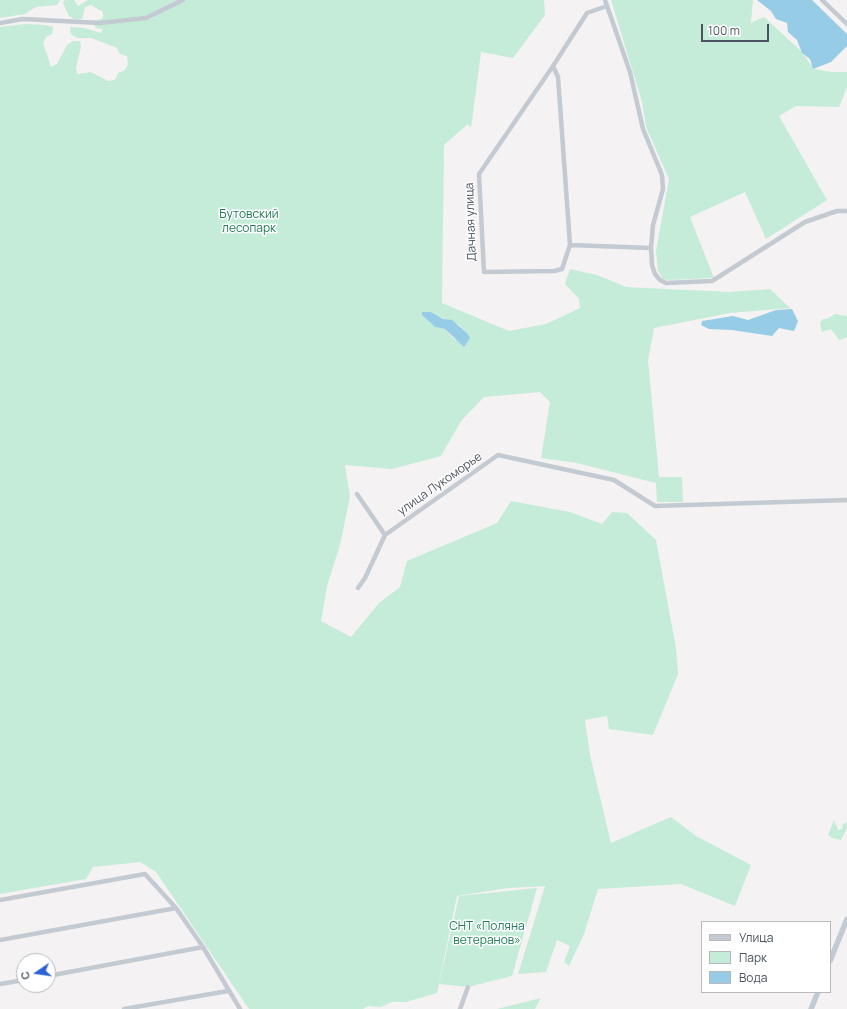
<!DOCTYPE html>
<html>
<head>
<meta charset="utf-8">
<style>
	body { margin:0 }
	#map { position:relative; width:847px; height:1009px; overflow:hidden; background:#f4f2f2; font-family:Manrope,sans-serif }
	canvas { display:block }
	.legend { position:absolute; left:701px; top:921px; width:130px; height:72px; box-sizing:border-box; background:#fff; border:1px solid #b7babf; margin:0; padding:5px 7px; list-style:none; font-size:12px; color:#4b535e }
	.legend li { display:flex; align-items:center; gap:8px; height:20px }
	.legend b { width:20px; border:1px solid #b7babf }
	.north { position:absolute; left:16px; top:953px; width:40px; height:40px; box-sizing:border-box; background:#fff; border:1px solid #b7babf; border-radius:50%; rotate:257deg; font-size:11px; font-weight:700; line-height:16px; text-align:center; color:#4b535e }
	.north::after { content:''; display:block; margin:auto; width:14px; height:18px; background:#2a61d6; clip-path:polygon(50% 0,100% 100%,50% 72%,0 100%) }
	.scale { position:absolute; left:701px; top:24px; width:68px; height:18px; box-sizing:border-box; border:2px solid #4b535e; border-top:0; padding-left:5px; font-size:12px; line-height:14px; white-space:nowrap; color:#4b535e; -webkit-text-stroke:3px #fff; paint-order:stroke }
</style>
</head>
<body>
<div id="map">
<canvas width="847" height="1009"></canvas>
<ul class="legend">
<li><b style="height:5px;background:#c4cad2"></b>Улица</li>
<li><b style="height:11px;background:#c5ecd9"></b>Парк</li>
<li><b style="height:11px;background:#96cce5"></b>Вода</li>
</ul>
<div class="north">С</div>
<div class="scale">100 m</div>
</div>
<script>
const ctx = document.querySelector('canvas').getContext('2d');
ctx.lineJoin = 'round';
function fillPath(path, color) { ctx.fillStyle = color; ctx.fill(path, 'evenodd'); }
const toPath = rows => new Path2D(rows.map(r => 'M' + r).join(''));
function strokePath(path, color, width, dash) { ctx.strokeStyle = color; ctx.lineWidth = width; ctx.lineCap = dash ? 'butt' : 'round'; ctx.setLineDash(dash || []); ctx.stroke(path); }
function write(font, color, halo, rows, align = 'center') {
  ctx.font = font + ' Manrope,sans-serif'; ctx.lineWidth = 3; ctx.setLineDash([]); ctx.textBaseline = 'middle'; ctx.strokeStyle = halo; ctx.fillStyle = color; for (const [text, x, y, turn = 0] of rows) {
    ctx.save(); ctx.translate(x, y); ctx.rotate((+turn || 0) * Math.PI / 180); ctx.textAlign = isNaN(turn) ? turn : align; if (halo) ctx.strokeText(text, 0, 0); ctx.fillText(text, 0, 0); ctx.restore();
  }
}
fillPath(toPath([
	[0,0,60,0,57,5,36,7,25,14,0,18],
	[64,0,74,0,78,6,88,0,544,0,545,15,513,58,481,52,471,128,468,124,444,145,442,303,509,331,546,324,580,308,579,299,565,284,570,269,597,275,626,287,729,292,770,289,790,308,730,313,654,328,648,360,659,477,682,477,683,502,657,502,656,483,577,463,541,458,550,402,540,392,484,397,461,421,441,456,392,469,345,465,350,497,340,545,327,586,321,621,351,637,379,603,400,587,407,561,497,523,511,501,570,512,602,524,612,512,627,513,656,540,676,648,678,674,653,735,609,729,607,716,585,720,590,755,611,843,671,817,696,836,751,865,735,906,681,884,598,889,584,934,569,966,564,962,570,946,557,940,546,972,518,974,545,886,508,888,457,896,437,993,406,1002,392,1002,381,1007,368,1006,363,1009,249,1009,156,872,140,862,93,867,86,879,0,894,0,27,25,24,46,25,53,27,52,34,46,37,43,43,51,67,57,64,67,45,73,41,80,41,81,47,76,67,77,74,91,72,108,81,115,80,118,73,125,70,128,64,127,56,120,54,117,48,91,38,77,38,71,34,70,27,84,28,101,33,103,29,96,28,92,22,103,18,103,12,91,5,85,7,82,19,75,20,69,16,63,3],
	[431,312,437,316,459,325,467,333,455,340,445,329,435,327,422,315],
	[611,0,753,0,751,23,764,17,801,51,814,69,832,72,847,72,847,87,839,107,796,106,779,116,827,200,766,239,745,192,690,217,714,278,668,280,663,279,658,271,656,251,669,179,646,127,642,102],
	[835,314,847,316,847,337,839,340,831,329,822,332,821,328,820,323,823,319,827,319],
	[834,820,838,830,842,829,843,824,847,822,847,828,841,840,832,838,828,835],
	[537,888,512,976,468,987,439,984,459,896],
	[541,998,535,1009,496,1009,497,1009]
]), '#c5ecd9');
fillPath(toPath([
	[757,0,812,0,847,34,847,46,831,62,813,69,810,59,802,53,797,40,788,32,787,23,776,19,771,11],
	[792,309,798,321,794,331,779,328,772,336,732,330,709,329,701,325,702,321,733,316,748,320,776,310],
	[422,312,431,312,443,319,452,320,467,333,470,338,464,347,445,329,435,327,422,315]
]), '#96cce5');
strokePath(toPath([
	[605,0,630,72,643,129,662,175,663,189,653,225,651,248,652,265,655,274,660,280,666,283,712,281,805,222,837,211,847,211],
	[822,0,847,24],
	[0,23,23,19,100,23,146,18,183,0],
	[553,66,558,77,570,245,562,269,554,271,484,272,479,174,553,66,587,13,607,6],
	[570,245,651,248],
	[357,494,385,535],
	[358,588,365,578,385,535,498,455,614,480,655,506,847,500],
	[0,900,145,874,176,908,203,947,240,1009],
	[0,940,176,908],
	[48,976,203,947],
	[0,984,24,980],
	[124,1009,228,991],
	[460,1009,468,987]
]), '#c4cad2', 4.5);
strokePath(toPath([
	[830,961,847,919],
	[811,1009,818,992]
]), '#c4cad2', 5.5);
write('12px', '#207a57', '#fff', [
	["Бутовский",249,215],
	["лесопарк",249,229],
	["СНТ «Поляна",487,927],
	["ветеранов»",487,941]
]);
write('12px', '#4b535e', '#fff', [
	["Дачная улица",471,222,-92],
	["улица Лукоморье",440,484,-35]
]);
</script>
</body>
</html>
